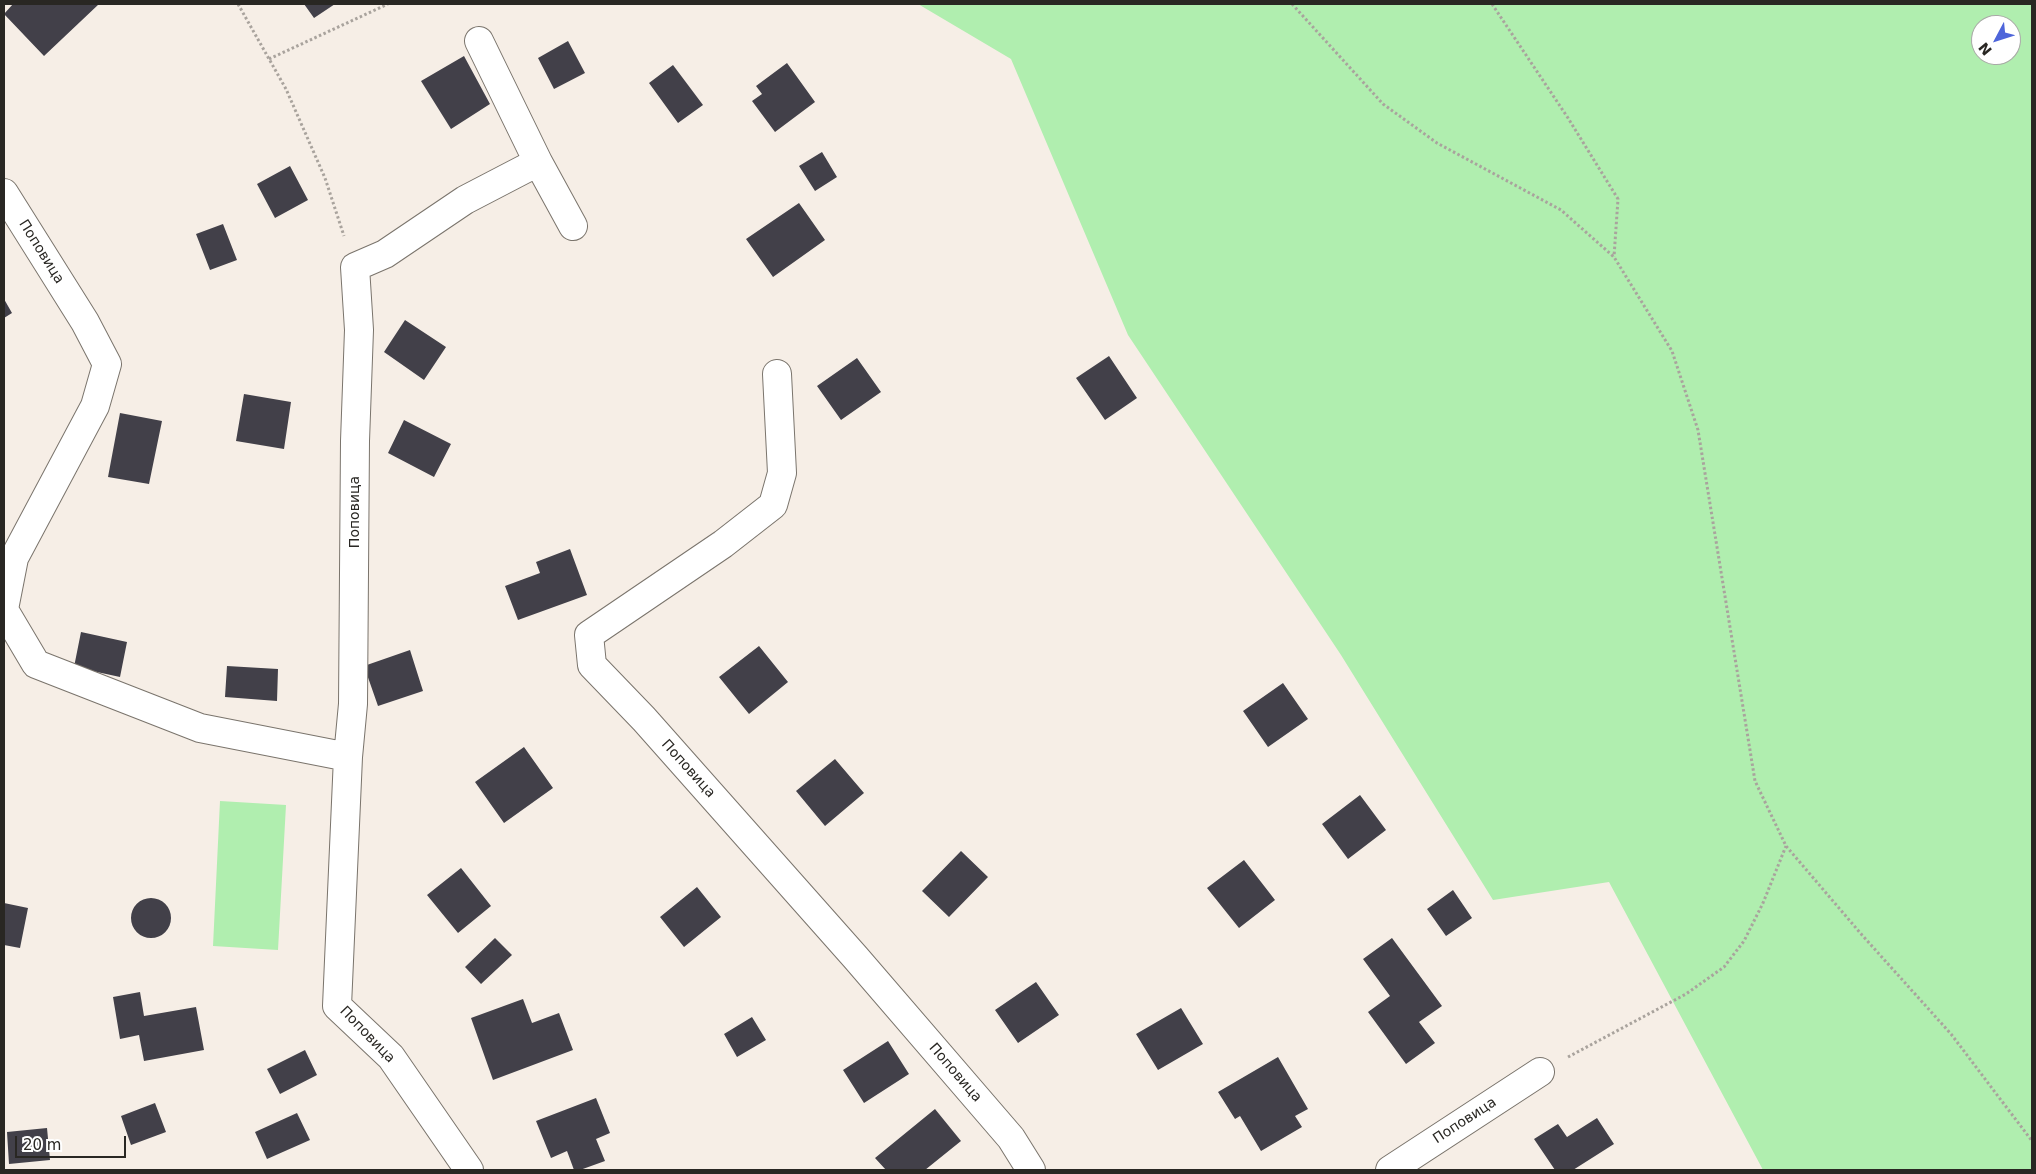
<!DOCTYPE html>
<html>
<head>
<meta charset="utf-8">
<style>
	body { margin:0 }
	#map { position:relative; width:2036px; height:1174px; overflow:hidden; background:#f6eee6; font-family:"DejaVu Sans",sans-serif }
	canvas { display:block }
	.frame { position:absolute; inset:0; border:5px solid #292723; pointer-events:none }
	.north { position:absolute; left:1971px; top:15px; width:50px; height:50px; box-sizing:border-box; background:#fff; border:1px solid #a9a9a7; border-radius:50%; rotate:230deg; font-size:14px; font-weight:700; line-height:20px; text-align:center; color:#292723 }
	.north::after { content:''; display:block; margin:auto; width:18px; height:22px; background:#4e65da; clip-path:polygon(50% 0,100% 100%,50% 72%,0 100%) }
	.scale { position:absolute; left:15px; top:1136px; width:111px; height:22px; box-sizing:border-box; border:2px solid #292723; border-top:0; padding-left:6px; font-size:15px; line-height:18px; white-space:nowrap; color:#292723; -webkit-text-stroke:4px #fff; paint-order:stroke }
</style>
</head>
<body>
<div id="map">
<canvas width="2036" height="1174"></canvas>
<div class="frame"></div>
<div class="north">N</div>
<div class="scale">20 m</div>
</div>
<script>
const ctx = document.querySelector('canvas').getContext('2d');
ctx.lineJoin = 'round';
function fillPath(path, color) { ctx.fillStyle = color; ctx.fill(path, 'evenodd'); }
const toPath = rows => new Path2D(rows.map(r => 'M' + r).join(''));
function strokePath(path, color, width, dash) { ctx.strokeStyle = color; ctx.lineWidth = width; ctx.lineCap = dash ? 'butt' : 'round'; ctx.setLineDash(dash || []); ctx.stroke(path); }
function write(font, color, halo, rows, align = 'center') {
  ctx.font = font + ' "DejaVu Sans",sans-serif'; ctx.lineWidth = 5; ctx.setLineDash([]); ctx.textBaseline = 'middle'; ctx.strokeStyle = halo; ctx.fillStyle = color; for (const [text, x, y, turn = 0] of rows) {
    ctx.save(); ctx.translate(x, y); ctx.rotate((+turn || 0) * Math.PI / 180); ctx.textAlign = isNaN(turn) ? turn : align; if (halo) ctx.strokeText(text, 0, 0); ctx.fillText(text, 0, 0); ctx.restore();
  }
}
fillPath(toPath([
	[918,4,2032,4,2032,1170,1763,1170,1609,882,1493,900,1341,655,1128,335,1011,59],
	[1981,25,2011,25,2011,55,1981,55],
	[220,801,286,805,278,950,213,946]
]), '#b0eeaf');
fillPath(toPath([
	[13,4,99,4,44,56,4,14],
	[304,4,335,4,314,18],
	[568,41,585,73,554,89,538,58],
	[464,56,490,104,451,129,421,81],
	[787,63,815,102,775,132,752,101,762,94,756,86],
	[673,65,703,105,678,123,649,83],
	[822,152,837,177,815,191,799,166],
	[290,166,308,200,275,218,257,184],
	[799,203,825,240,773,277,746,239],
	[223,224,237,260,210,270,196,234],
	[4,299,12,313,4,318],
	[405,320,446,347,424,380,384,352],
	[1109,356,1137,398,1105,420,1076,378],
	[857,358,881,392,841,420,817,386],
	[244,394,291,402,284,449,236,441],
	[120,413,162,421,149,484,108,477],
	[404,420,451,444,434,477,388,453],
	[570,549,587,595,518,620,505,586,540,573,536,562],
	[81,632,127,642,120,677,74,667],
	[759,646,788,682,749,714,719,677],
	[410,650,423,691,378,706,364,666],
	[227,666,278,669,277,701,225,697],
	[1283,683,1308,719,1268,747,1243,711],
	[524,747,553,788,504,823,475,782],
	[835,759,864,793,825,826,796,791],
	[1360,795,1386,830,1348,859,1322,824],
	[961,851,988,877,949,917,922,891],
	[1244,860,1275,900,1239,928,1207,888],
	[461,868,491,906,458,933,427,895],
	[697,887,721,917,684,947,660,917],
	[1453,890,1472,918,1446,936,1427,909],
	'131 918a20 20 0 1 1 40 0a20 20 0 1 1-40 0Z',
	[4,903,28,908,20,948,4,945],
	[495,938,512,955,481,984,465,967],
	[1392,938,1442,1006,1419,1022,1435,1043,1406,1064,1368,1012,1390,996,1363,959],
	[1036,982,1059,1015,1018,1043,995,1010],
	[140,992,144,1016,196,1007,204,1050,144,1061,139,1035,120,1039,113,997],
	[523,999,532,1023,559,1013,573,1050,493,1080,471,1018],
	[1181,1008,1203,1044,1158,1070,1136,1034],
	[752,1017,766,1040,737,1057,724,1034],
	[888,1041,909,1074,864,1103,843,1070],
	[305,1050,317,1075,280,1094,267,1069],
	[1278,1057,1308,1109,1295,1116,1302,1127,1261,1151,1240,1116,1235,1119,1218,1092],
	[596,1098,610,1133,596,1139,605,1161,580,1170,574,1170,567,1151,551,1158,536,1121],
	[155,1103,166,1132,131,1145,121,1116],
	[935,1109,961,1141,925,1170,886,1170,875,1158],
	[297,1113,310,1140,267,1159,255,1132],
	[1597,1118,1614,1144,1573,1170,1555,1170,1534,1139,1558,1124,1567,1137],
	[47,1128,50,1160,9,1164,7,1132]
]), '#424049');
const street = toPath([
	[479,41,538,162],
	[4,193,85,322,107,364,95,406,14,558,4,609],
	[777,374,782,473,773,505,723,544,589,635,592,665,644,719,856,958,1011,1138,1031,1170],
	[4,610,36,664,200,728,348,757],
	[469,1170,391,1057,337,1006,348,757,353,704,355,441,359,330,355,267,385,254,465,200,538,162,573,226],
	[1390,1170,1540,1072]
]);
strokePath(street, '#7a746c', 30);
strokePath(toPath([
	[238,4,286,89,325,178,344,236],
	[1292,4,1383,104,1437,143,1561,210,1614,257,1672,351,1698,430,1755,781,1786,846,1862,935,1951,1034,2032,1141],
	[1492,4,1568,118,1618,199,1614,257],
	[269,59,388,4],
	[1568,1057,1686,994,1724,967,1744,941,1763,903,1786,846]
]), '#a9a39d', 3, [2.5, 2.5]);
strokePath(street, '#fff', 28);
write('14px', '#292723', '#fff', [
	["Поповица",41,252,58],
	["Поповица",355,512,-90],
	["Поповица",688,769,48],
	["Поповица",367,1035,46],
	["Поповица",955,1073,49],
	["Поповица",1465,1121,-33]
]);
</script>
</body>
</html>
